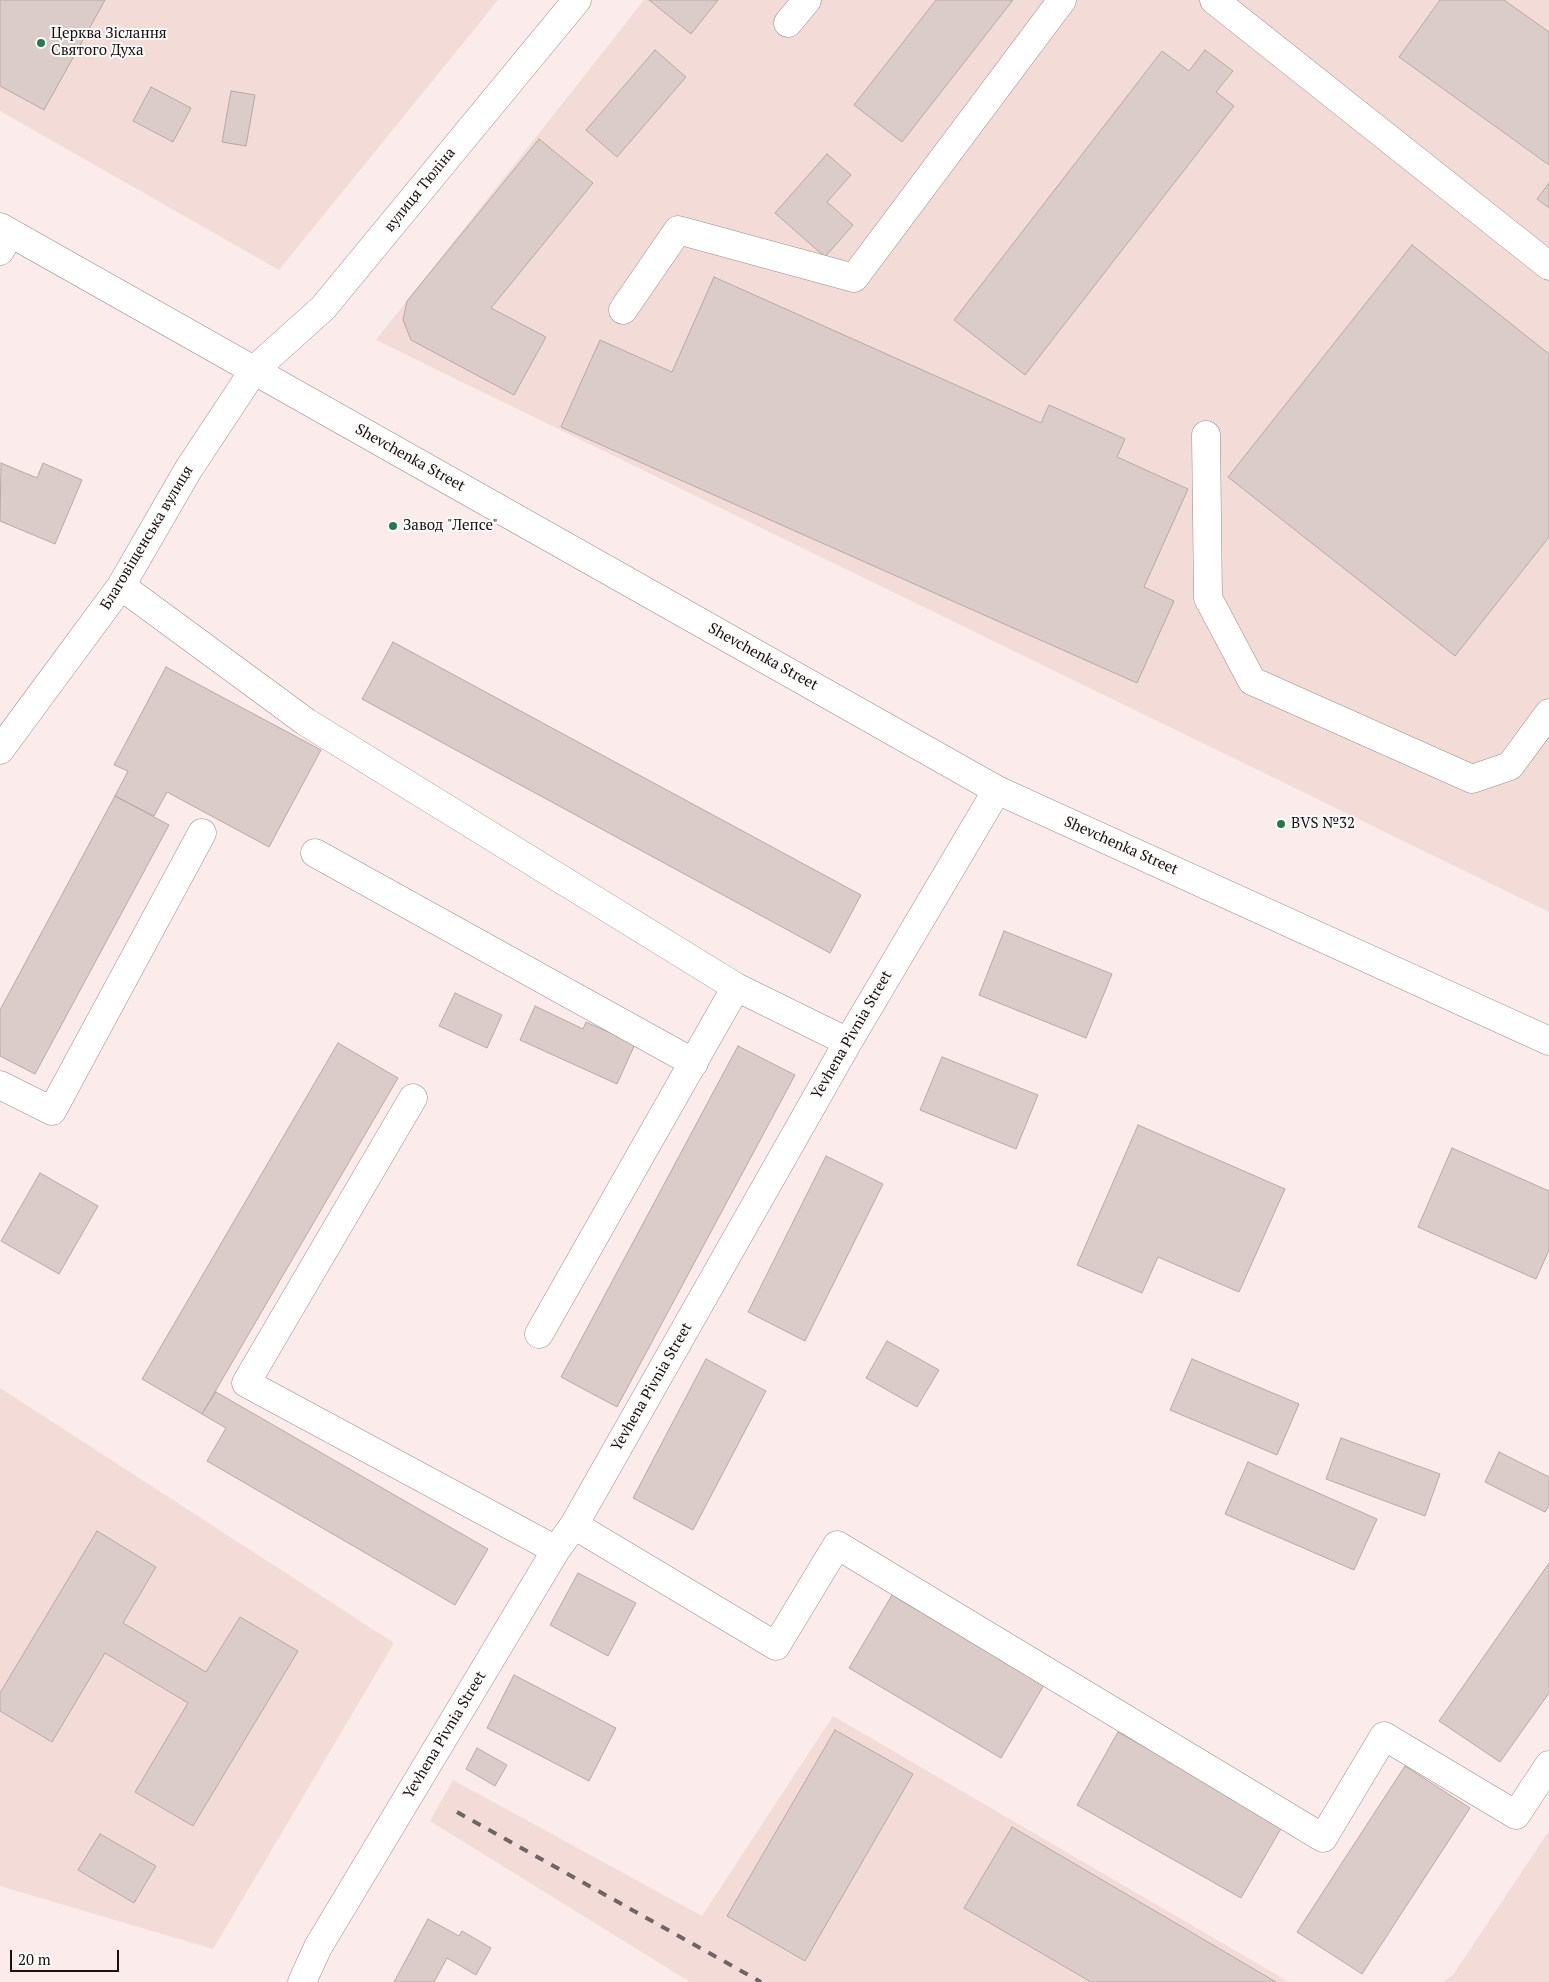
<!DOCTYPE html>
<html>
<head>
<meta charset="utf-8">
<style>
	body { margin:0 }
	#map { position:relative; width:1549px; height:1982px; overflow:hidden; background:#fbebea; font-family:"PT Serif",serif }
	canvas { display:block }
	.scale { position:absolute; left:10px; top:1950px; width:109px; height:22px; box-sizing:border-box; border:2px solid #171211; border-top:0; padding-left:6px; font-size:15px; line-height:18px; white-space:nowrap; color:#171211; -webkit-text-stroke:4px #fffcfb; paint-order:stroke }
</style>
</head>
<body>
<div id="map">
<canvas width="1549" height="1982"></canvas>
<div class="scale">20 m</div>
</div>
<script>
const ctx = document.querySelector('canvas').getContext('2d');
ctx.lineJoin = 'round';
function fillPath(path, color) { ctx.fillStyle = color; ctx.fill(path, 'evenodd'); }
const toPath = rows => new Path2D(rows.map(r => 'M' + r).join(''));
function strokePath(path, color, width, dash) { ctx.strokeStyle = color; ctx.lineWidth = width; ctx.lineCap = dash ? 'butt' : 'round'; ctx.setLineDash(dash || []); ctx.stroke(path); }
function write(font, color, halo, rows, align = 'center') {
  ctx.font = font + ' "PT Serif",serif'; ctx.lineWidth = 4; ctx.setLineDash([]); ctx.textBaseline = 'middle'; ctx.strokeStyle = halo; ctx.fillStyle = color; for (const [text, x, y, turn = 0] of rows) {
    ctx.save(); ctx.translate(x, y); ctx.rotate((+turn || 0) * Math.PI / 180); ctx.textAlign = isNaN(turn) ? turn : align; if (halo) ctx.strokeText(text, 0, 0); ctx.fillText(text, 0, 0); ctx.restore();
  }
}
fillPath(toPath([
	[0,0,498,0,279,270,0,111],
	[644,0,1549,0,1549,912,376,340],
	[0,1388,394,1643,213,1949,0,1886],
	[833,1716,1289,1982,690,1982,430,1821,453,1780,702,1916],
	[1549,1831,1549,1982,1442,1982,1453,1975]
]), '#f3dbd8');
const building = toPath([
	[0,0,105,0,44,110,0,86,0,0],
	[649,0,718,0,691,34,649,0],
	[936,0,1013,0,902,142,854,105,936,0],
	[1440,0,1504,0,1549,32,1549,165,1399,57,1440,0],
	[655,50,686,77,617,157,586,130,655,50],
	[1205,50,1233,71,1216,92,1234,106,1025,375,954,320,1162,51,1189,71,1205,50],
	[151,87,191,108,173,142,133,121,151,87],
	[231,91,255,95,246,146,222,142,231,91],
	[539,139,593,183,491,308,546,337,514,395,411,340,403,320,407,301,539,139],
	[827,154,851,175,827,202,853,225,825,257,775,213,827,154],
	[1549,183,1549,208,1537,199,1549,183],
	[1412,245,1549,354,1549,537,1455,656,1228,477,1412,245],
	[714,277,1041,423,1049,405,1125,439,1117,457,1188,489,1144,587,1174,601,1137,683,561,427,600,340,672,372,714,277],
	[1,463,37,478,43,463,82,480,55,544,0,521,1,463],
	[393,642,861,895,830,953,362,699,393,642],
	[166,667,321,750,269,847,167,792,154,816,115,796,128,771,114,765,166,667],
	[115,796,169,825,35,1074,0,1056,0,1010,115,796],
	[1004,931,1112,974,1086,1038,979,995,1004,931],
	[455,993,502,1015,487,1048,439,1026,455,993],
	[535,1006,583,1029,586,1022,635,1044,617,1084,520,1040,535,1006],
	[338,1043,398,1078,202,1414,142,1379,338,1043],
	[738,1046,795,1075,617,1407,561,1377,738,1046],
	[942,1057,1038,1095,1016,1149,920,1110,942,1057],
	[1138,1125,1285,1189,1239,1292,1158,1257,1142,1293,1077,1265,1138,1125],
	[1452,1148,1549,1191,1549,1250,1536,1279,1418,1227,1452,1148],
	[826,1156,883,1184,805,1341,748,1312,826,1156],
	[40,1173,98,1206,59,1274,1,1241,40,1173],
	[887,1341,939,1370,917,1407,866,1378,887,1341],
	[706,1359,766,1391,693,1530,633,1498,706,1359],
	[1192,1359,1299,1404,1277,1455,1170,1410,1192,1359],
	[216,1392,488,1549,455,1605,207,1461,226,1428,202,1414,216,1392],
	[1341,1438,1440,1474,1425,1516,1326,1479,1341,1438],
	[1499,1452,1549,1477,1549,1505,1545,1512,1485,1482,1499,1452],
	[1248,1462,1377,1519,1354,1570,1225,1514,1248,1462],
	[97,1531,156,1567,123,1623,206,1672,240,1617,298,1651,193,1826,135,1792,188,1703,105,1653,52,1742,0,1711,0,1693,97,1531],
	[1549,1563,1549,1693,1500,1762,1439,1721,1549,1563],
	[578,1573,636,1603,608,1656,550,1625,578,1573],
	[892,1595,1044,1685,1001,1758,849,1668,892,1595],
	[514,1675,616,1728,589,1781,487,1728,514,1675],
	[835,1730,913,1774,805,1961,727,1916,835,1730],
	[1118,1732,1283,1825,1241,1898,1077,1805,1118,1732],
	[477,1748,507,1765,495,1786,466,1769,477,1748],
	[1405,1766,1470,1808,1362,1974,1297,1932,1405,1766],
	[1012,1827,1276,1982,1091,1982,964,1908,1012,1827],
	[100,1834,156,1866,134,1903,78,1870,100,1834],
	[428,1919,459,1936,462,1931,491,1948,476,1975,447,1958,434,1982,394,1982,428,1919]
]);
fillPath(building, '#dbccca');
strokePath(building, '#b7a9a7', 1);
const minor = toPath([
	[1214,0,1549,266],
	[788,23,807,0],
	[0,251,10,233],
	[623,310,678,230,854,278,1062,0],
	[1206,435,1208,598,1252,681,1472,779,1510,766,1549,713],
	[121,586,306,722,736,987,848,1042],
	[0,750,121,586,188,470,254,370,323,308,577,0],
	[315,853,694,1063],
	[0,1085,52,1111,202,833],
	[413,1098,246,1383,556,1550],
	[539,1334,736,987],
	[574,1525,776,1646,837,1545,1323,1838,1384,1736,1516,1815,1549,1765],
	[302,1982,318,1947,556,1550,574,1525,848,1042,997,790]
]);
const major = toPath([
	[0,227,997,790,1549,1041]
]);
strokePath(minor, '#9a8c8b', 29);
strokePath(major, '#9a8c8b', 29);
strokePath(minor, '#fff', 28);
strokePath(major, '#fff', 28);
strokePath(toPath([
	[457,1812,761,1982]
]), '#6e6564', 4, [9, 9]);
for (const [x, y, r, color] of [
	[41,43,5,"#257b4e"],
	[393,526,5,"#257b4e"],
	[1281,824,5,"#257b4e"]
]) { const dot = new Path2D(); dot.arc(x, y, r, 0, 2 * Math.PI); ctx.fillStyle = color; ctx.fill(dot); strokePath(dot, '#fffcfb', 2); }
write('15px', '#171211', '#fffcfb', [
	["Церква Зіслання",51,34],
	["Святого Духа",51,51],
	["Завод \"Лепсе\"",403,526],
	["BVS №32",1291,824]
], 'left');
write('15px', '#171211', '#fffcfb', [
	["вулиця Тюліна",420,190,-51],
	["Shevchenka Street",410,458,29],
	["Благовіщенська вулиця",147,538,-59],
	["Shevchenka Street",763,657,29],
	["Shevchenka Street",1121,846,24],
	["Yevhena Pivnia Street",852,1035,-60],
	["Yevhena Pivnia Street",652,1387,-60],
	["Yevhena Pivnia Street",445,1735,-59]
]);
</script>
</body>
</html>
